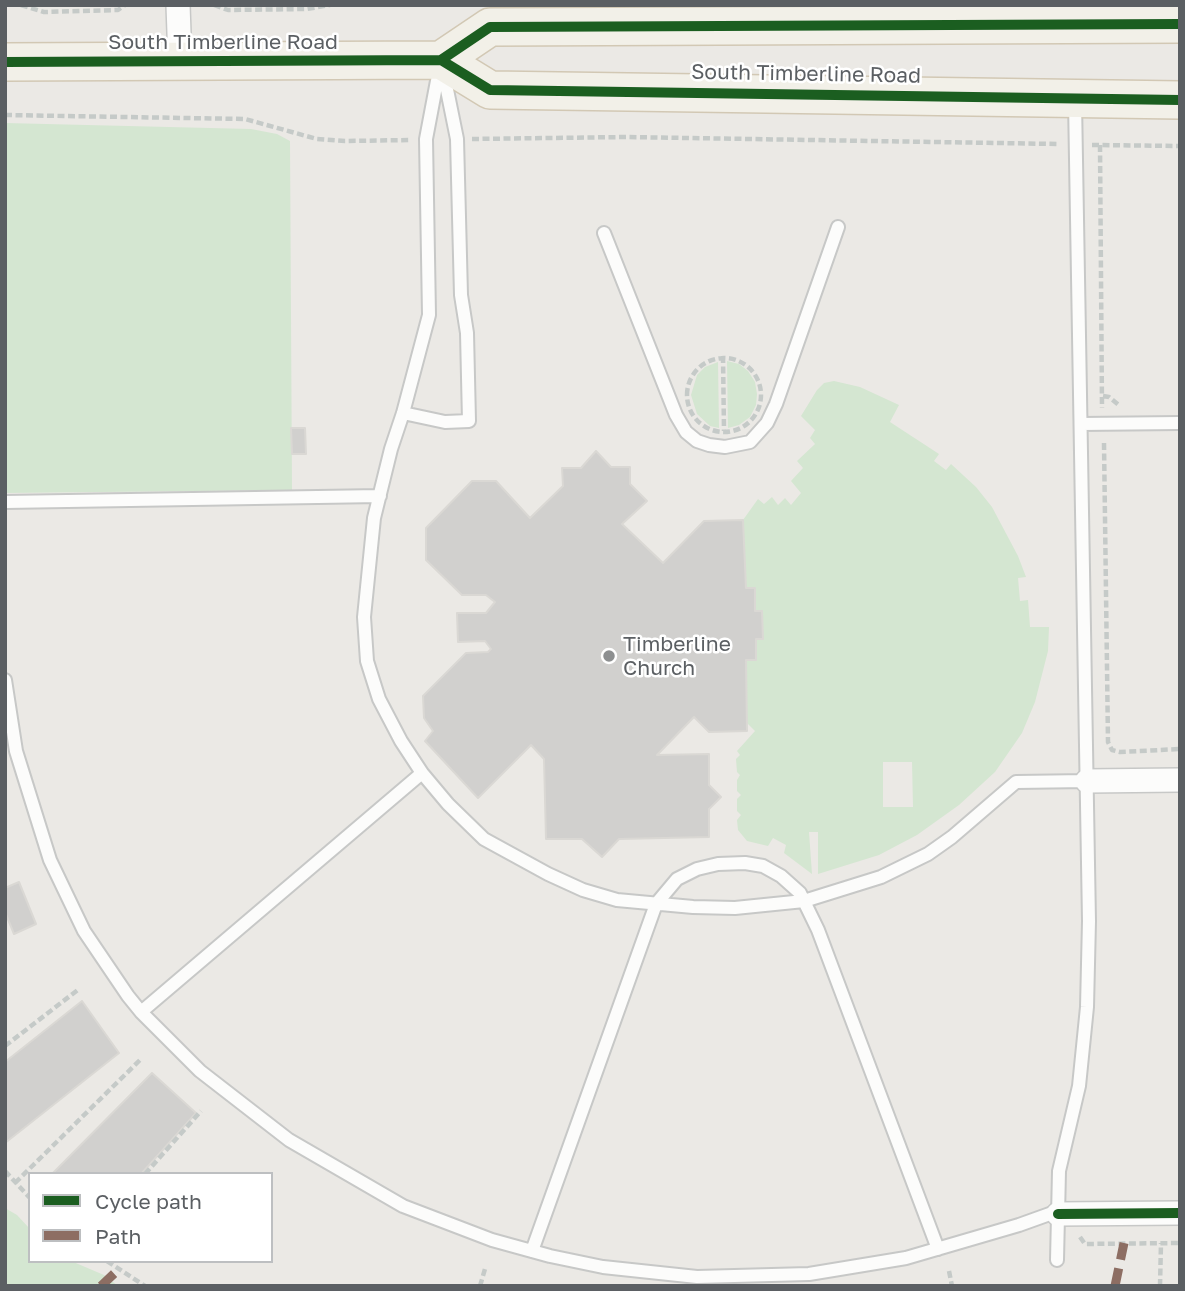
<!DOCTYPE html>
<html>
<head>
<meta charset="utf-8">
<style>
	body { margin:0 }
	#map { position:relative; width:1185px; height:1291px; overflow:hidden; background:#ebe9e5; font-family:"Golos Text",sans-serif }
	canvas { display:block }
	.frame { position:absolute; inset:0; border:7px solid #5b5f63; pointer-events:none }
	.legend { position:absolute; left:28px; top:1172px; width:245px; height:91px; box-sizing:border-box; background:#fff; border:2px solid #bdbfc1; margin:0; padding:9px 12px; list-style:none; font-size:21px; color:#5b5f63 }
	.legend li { display:flex; align-items:center; gap:14px; height:35px }
	.legend b { width:35px; border:2px solid #bdbfc1 }
</style>
</head>
<body>
<div id="map">
<canvas width="1185" height="1291"></canvas>
<div class="frame"></div>
<ul class="legend">
<li><b style="height:9px;background:#1b5e20"></b>Cycle path</li>
<li><b style="height:9px;background:#8d6e63"></b>Path</li>
</ul>
</div>
<script>
const ctx = document.querySelector('canvas').getContext('2d');
ctx.lineJoin = 'round';
function fillPath(path, color) { ctx.fillStyle = color; ctx.fill(path, 'evenodd'); }
const toPath = rows => new Path2D(rows.map(r => 'M' + r).join(''));
function strokePath(path, color, width, dash) { ctx.strokeStyle = color; ctx.lineWidth = width; ctx.lineCap = dash ? 'butt' : 'round'; ctx.setLineDash(dash || []); ctx.stroke(path); }
function write(font, color, halo, rows, align = 'center') {
  ctx.font = font + ' "Golos Text",sans-serif'; ctx.lineWidth = 5; ctx.setLineDash([]); ctx.textBaseline = 'middle'; ctx.strokeStyle = halo; ctx.fillStyle = color; for (const [text, x, y, turn = 0] of rows) {
    ctx.save(); ctx.translate(x, y); ctx.rotate((+turn || 0) * Math.PI / 180); ctx.textAlign = isNaN(turn) ? turn : align; if (halo) ctx.strokeText(text, 0, 0); ctx.fillText(text, 0, 0); ctx.restore();
  }
}
fillPath(toPath([
	[5,123,251,129,277,134,290,141,292,490,5,493],
	[727,361,739,364,748,371,755,382,757,394,756,405,750,417,739,425,728,428],
	[718,362,719,428,710,426,697,414,691,395,697,375,705,367],
	[834,381,860,387,899,405,890,422,939,454,934,461,946,470,951,464,976,487,992,507,1018,556,1026,577,1018,578,1020,601,1028,600,1030,627,1049,627,1048,651,1035,702,1022,733,995,772,959,805,917,835,879,855,818,874,818,832,809,832,812,874,784,853,786,845,773,838,768,846,747,841,738,830,737,820,741,815,737,811,737,799,741,795,737,791,737,780,740,775,737,772,736,759,740,755,737,751,755,731,747,723,746,660,756,660,756,639,763,638,762,611,755,611,755,589,746,588,743,520,758,499,764,504,772,497,778,505,785,498,791,505,801,493,791,481,803,468,797,461,815,444,810,438,815,430,801,416,817,390,824,383],
	[883,762,912,762,913,807,883,807],
	[5,1208,17,1215,30,1229,30,1261,71,1261,104,1275,118,1286,5,1286]
]), '#d4e6d1');
const building = toPath([
	[291,428,305,428,306,454,292,454,291,428],
	[596,451,611,467,630,467,630,484,647,501,622,524,663,563,704,521,743,520,746,588,755,588,755,611,762,611,763,639,756,639,756,660,746,660,747,731,709,732,694,717,657,755,709,754,709,785,721,797,709,809,709,837,619,839,602,857,582,839,546,839,544,759,531,745,478,798,425,741,433,731,424,718,423,696,466,653,488,652,491,649,485,641,458,642,457,613,486,613,495,602,486,595,462,595,426,560,426,528,472,481,496,481,530,518,563,486,562,468,581,468,596,451],
	[19,882,36,924,14,934,5,912,5,888,19,882],
	[82,1001,119,1053,5,1143,5,1062,82,1001],
	[152,1073,196,1113,141,1174,52,1174,152,1073]
]);
fillPath(building, '#d1d0ce');
strokePath(building, '#dad8d4', 2);
const service = toPath([
	[440,65,426,139,429,315,403,413,391,449,374,518,364,617,367,661,379,699,401,741,422,773,448,804,484,839,548,874,583,890,617,900,693,907,735,908,804,901,881,877,928,854,952,837,1016,782,1087,781],
	[604,233,676,415,686,432,697,441,709,445,725,447,750,442,767,423,776,404,838,227],
	[403,413,445,422,469,421,467,333,461,295,457,139,443,70],
	[1081,424,1180,423],
	[5,502,380,496],
	[5,680,16,751,50,860,84,931,128,996,141,1012,200,1071,289,1140,403,1206,492,1240,550,1256,603,1267,697,1277,809,1274,906,1258,1019,1225,1058,1211],
	[141,1012,422,773],
	[532,1251,656,904,677,879,697,869,718,864,745,863,763,866,781,876,800,893,818,930,938,1249],
	[1057,1260,1059,1171,1079,1086,1087,1007,1089,921,1075,101]
]);
const minor = toPath([
	[178,5,180,61],
	[1087,781,1180,780],
	[1058,1214,1180,1213]
]);
const primary = toPath([
	[441,60,490,27,1180,24],
	[5,62,441,60,490,90,1180,100]
]);
strokePath(service, '#c7c8c7', 16);
strokePath(minor, '#c7c8c7', 26);
strokePath(primary, '#d2c8b4', 40);
strokePath(toPath([
	[21,5,44,12,118,10,125,5],
	[214,5,228,10,307,9,330,5],
	[5,115,245,119,317,139,345,141,411,140],
	[472,139,626,137,1058,144],
	[1092,145,1180,146],
	[1100,145,1102,408],
	[723,356,724,431],
	'687 395a37 37 0 1 1 74 0a37 37 0 1 1-74 0Z',
	[1103,396,1109,397,1120,406],
	[1104,443,1108,742,1112,750,1120,752,1180,749],
	[5,1046,79,989],
	[5,1171,30,1198],
	[145,1174,201,1111],
	[15,1183,141,1059],
	[1080,1237,1085,1244,1180,1243],
	[107,1261,145,1286],
	[949,1271,952,1286],
	[480,1286,485,1269],
	[1160,1286,1161,1243]
]), '#c5cac8', 4.5, [7, 3.5]);
strokePath(service, '#fcfcfb', 12);
strokePath(minor, '#fcfcfb', 23);
strokePath(primary, '#f2f0e8', 37);
strokePath(toPath([
	[101,1286,119,1269],
	[1115,1286,1124,1243]
]), '#8d6e63', 9, [18, 9]);
strokePath(toPath([
	[441,60,490,27,1180,24],
	[5,62,441,60,490,90,1180,100],
	[1058,1214,1180,1213]
]), '#1b5e20', 10);
for (const [x, y, r, color] of [
	[609,656,7,"#8d8f90"]
]) { const dot = new Path2D(); dot.arc(x, y, r, 0, 2 * Math.PI); ctx.fillStyle = color; ctx.fill(dot); strokePath(dot, '#fff', 2.5); }
write('21px', '#5b5f63', '#fff', [
	["South Timberline Road",223,42],
	["South Timberline Road",806,74,1]
]);
write('21px', '#5b5f63', '#fff', [
	["Timberline",623,644],
	["Church",623,668]
], 'left');
</script>
</body>
</html>
